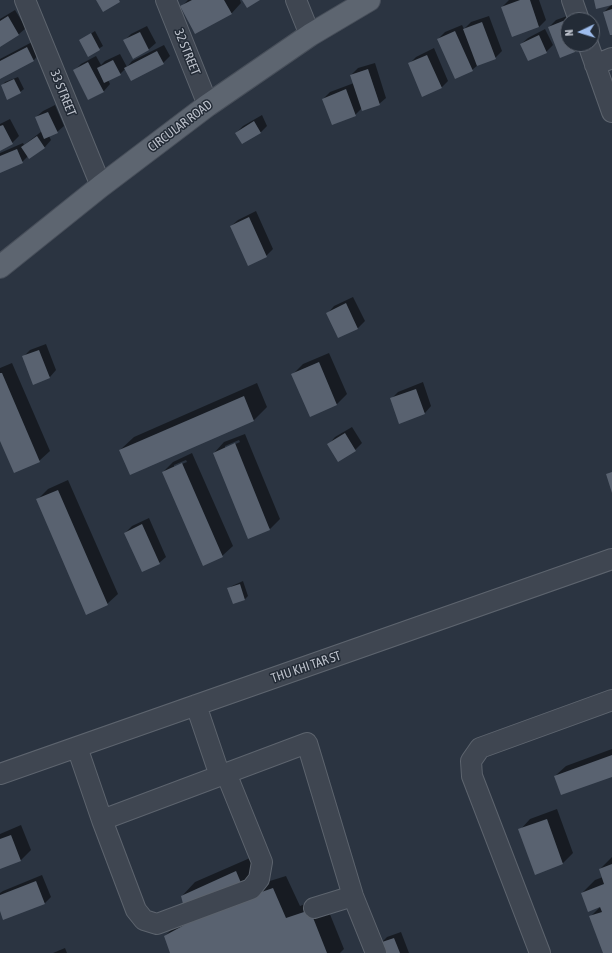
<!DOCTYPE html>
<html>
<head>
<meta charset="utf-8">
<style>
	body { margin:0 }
	#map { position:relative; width:612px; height:953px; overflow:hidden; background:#2b3441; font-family:"Asap Condensed",sans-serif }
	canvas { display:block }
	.north { position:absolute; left:560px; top:12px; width:40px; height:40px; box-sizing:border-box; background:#232b36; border:1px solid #606772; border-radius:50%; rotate:266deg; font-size:11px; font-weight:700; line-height:16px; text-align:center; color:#bcc1cb }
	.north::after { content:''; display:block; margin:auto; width:14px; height:18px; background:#9ebded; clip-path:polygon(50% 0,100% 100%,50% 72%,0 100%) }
</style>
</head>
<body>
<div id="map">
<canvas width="612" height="953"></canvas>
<div class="north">N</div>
</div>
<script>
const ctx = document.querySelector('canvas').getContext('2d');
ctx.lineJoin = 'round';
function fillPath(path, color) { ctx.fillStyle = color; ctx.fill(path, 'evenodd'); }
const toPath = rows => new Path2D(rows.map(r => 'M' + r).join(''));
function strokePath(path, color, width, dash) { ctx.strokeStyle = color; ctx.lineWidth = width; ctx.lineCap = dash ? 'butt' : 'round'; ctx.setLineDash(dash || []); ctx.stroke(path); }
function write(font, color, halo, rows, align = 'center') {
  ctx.font = font + ' "Asap Condensed",sans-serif'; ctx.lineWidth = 3; ctx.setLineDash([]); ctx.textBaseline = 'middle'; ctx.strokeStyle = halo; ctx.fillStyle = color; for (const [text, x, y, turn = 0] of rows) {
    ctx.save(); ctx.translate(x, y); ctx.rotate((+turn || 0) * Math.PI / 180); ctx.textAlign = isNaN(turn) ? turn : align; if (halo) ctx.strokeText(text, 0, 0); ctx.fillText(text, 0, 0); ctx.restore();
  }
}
fillPath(toPath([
	[188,0,240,0,241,3,231,14,182,6],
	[509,0,539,0,546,20,539,27,502,7],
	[612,4,612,34,604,12],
	[15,10,26,28,19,34,0,46,0,19],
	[570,15,572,20,568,20,568,44,582,44,575,51,561,56,549,27,556,20],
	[489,16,502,51,495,58,478,65,472,70,438,39,445,32,462,25,464,29,471,22],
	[147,26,156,43,149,49,133,58,124,41,131,34],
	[545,29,553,45,546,52,521,44,528,38],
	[95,31,103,46,89,55,81,40],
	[34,41,40,53,34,60,0,78,0,59],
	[164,45,170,56,163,63,131,80,126,68,120,74,108,80,110,84,104,91,89,99,74,71,81,64,96,56,101,65,105,61,120,54,127,67,132,61],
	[434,48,448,81,441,88,409,64,416,57],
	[375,63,386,98,379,104,362,108,355,115,323,99,330,92,354,83,351,75,358,68],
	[18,77,24,89,20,92,2,86,5,82],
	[55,105,64,126,57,132,49,136,51,140,45,147,29,158,28,156,22,162,0,172,0,153,23,143,24,145,42,131,36,117,43,111],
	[262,115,267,126,261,132,242,143,236,133,243,126],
	[10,119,19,136,12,143,0,150,0,124],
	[256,211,273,249,266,256,231,226,238,220],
	[353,297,365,321,358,328,339,337,328,313,334,306],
	[46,344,56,370,50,377,23,357,30,350],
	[329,353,347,394,337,404,311,415,293,374,303,364],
	[12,363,50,451,39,461,0,438,0,368],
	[423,382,431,406,425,413,391,399,398,392],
	[257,383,267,407,254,420,130,474,120,450,134,437],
	[352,427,362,443,355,450,329,444,335,437],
	[245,434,280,519,270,529,214,453,224,442],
	[239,440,240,442,225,449,225,446],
	[192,453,233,546,222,556,163,472,173,462],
	[186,460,187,462,174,467,174,465],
	[68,480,118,594,107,604,38,499,48,489],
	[149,518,166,557,159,563,125,533,132,526],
	[243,581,248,596,245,599,234,603,228,589,232,586],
	[612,749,612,776,555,776,566,766],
	[557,809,573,853,563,863,535,873,520,830,530,819],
	[21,825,31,850,21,860,0,868,0,834],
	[612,857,612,953,604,953,590,917,601,906,582,893,595,880,603,877,600,869],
	[250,858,260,884,286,876,300,906,323,897,344,949,340,953,172,953,165,936,179,922,188,917,182,896,195,882],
	[42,875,51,897,44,904,0,909,0,893,3,891],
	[401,932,409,953,384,953,381,943,387,937],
	[65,948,67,953,53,953]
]), '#0007');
fillPath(toPath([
	[96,0,119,0,120,2,103,12],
	[192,0,224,0,232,14,195,34,180,6],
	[242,0,260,0,247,8],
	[520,0,530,0,539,27,512,37,501,7],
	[594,0,612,0,612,5,596,9],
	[612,9,612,35,610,35,603,12],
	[8,16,19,35,0,47,0,21],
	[563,21,568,34,568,44,572,44,575,52,560,58,548,27],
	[482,22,496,59,477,66,463,29],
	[455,31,473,71,455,79,437,39],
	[140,32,149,50,133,59,123,40],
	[91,33,100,50,88,57,79,40],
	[539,35,547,53,528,61,520,44],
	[27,47,34,61,0,79,0,61],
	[157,51,164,64,131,81,124,68],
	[427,55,442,88,422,97,408,63],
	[113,60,121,75,104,83,97,68],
	[88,62,104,92,88,100,73,70],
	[368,69,380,105,362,111,350,75],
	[14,79,21,93,7,100,1,85],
	[346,89,356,116,332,125,322,99],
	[48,112,58,133,44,139,35,117],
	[254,121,261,133,242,144,235,133],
	[3,125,13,144,0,151,0,126],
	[37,136,45,148,29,159,21,147],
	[17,149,23,163,0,173,0,156],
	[249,217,267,257,248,266,230,226],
	[346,303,358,329,338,338,326,313],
	[39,350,50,378,33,385,22,356],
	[319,362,337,405,310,417,291,374],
	[0,373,2,373,40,462,14,473,0,441],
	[416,389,425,414,399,424,390,398],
	[244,396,254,421,130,475,119,450],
	[345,433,356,451,338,462,327,444],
	[235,443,270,530,248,539,213,453],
	[182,463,223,557,203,566,162,472],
	[612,472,612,493,606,474],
	[58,490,108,605,86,615,36,499],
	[142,524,160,564,142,572,124,533],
	[240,584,245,600,233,604,227,588],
	[612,755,612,777,561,795,554,776],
	[547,819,563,864,535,875,518,829],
	[11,835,21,861,0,869,0,839],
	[612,864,612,953,603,953,589,916,602,912,600,907,588,912,581,893,604,884,599,869],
	[236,871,247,897,273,888,286,918,310,910,327,953,170,953,164,936,188,923,181,896],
	[36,881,45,904,3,920,0,911,0,895],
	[394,938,400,953,383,953,379,943]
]), '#596270');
const minor = toPath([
	[25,0,101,186],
	[166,0,208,105],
	[296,0,310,35],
	[572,0,579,20],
	[588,44,612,112],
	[595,65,612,58],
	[196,705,220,776],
	[77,747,102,820,136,910,144,920,157,924,251,889,259,879,262,862,226,773],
	[0,774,612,559],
	[102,820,307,743,353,896,376,953],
	[314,908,353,896],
	[540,953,472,776,471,761,480,748,612,700]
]);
const major = toPath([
	[0,267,101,186,208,105,310,35,369,0]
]);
strokePath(minor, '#5d646e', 22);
strokePath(major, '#484f5a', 24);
strokePath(minor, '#3f4651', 20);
strokePath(major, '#5d6570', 22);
write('13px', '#bcc1cb', '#232b36', [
	["32 STREET",187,52,68],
	["33 STREET",63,93,68],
	["CIRCULAR ROAD",180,126,-37],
	["THU KHI TAR ST",306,667,-19]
]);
</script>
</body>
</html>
